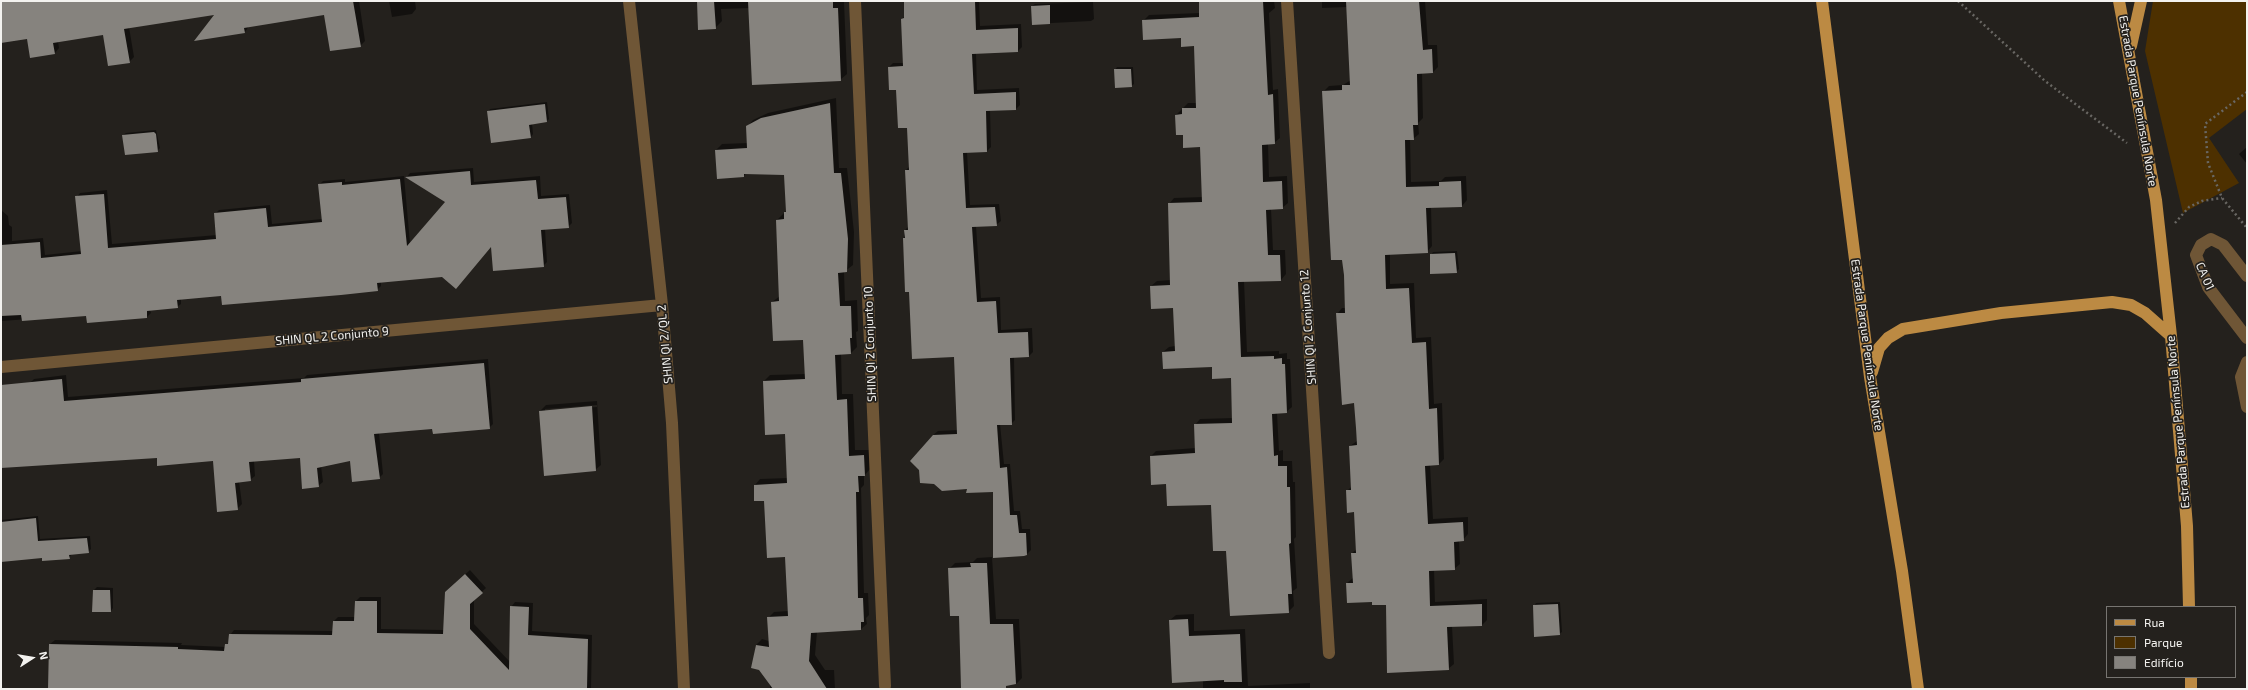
<!DOCTYPE html>
<html>
<head>
<meta charset="utf-8">
<style>
	body { margin:0 }
	#map { position:relative; width:2248px; height:690px; overflow:hidden; background:#24211d; font-family:"Exo 2",sans-serif }
	canvas { display:block }
	.frame { position:absolute; inset:0; border:2px solid #f3f2ef; pointer-events:none }
	.legend { position:absolute; left:2106px; top:606px; width:130px; height:72px; box-sizing:border-box; background:#24211d; border:1px solid #777571; margin:0; padding:5px 7px; list-style:none; font-size:12px; color:#f3f2ef }
	.legend li { display:flex; align-items:center; gap:8px; height:20px }
	.legend b { width:20px; border:1px solid #777571 }
	.north { position:absolute; left:12px; top:638px; width:40px; height:40px; -webkit-text-stroke:3px #24211d; paint-order:stroke; rotate:78deg; font-size:11px; font-weight:700; line-height:16px; text-align:center; color:#f3f2ef }
	.north::after { content:''; display:block; margin:auto; width:14px; height:18px; background:#f3f2ef; clip-path:polygon(50% 0,100% 100%,50% 72%,0 100%) }
</style>
</head>
<body>
<div id="map">
<canvas width="2248" height="690"></canvas>
<div class="frame"></div>
<ul class="legend">
<li><b style="height:5px;background:#bc8a43"></b>Rua</li>
<li><b style="height:11px;background:#4d3000"></b>Parque</li>
<li><b style="height:11px;background:#86837e"></b>Edifício</li>
</ul>
<div class="north">N</div>
</div>
<script>
const ctx = document.querySelector('canvas').getContext('2d');
ctx.lineJoin = 'round';
function fillPath(path, color) { ctx.fillStyle = color; ctx.fill(path, 'evenodd'); }
const toPath = rows => new Path2D(rows.map(r => 'M' + r).join(''));
function strokePath(path, color, width, dash) { ctx.strokeStyle = color; ctx.lineWidth = width; ctx.lineCap = dash ? 'butt' : 'round'; ctx.setLineDash(dash || []); ctx.stroke(path); }
function write(font, color, halo, rows, align = 'center') {
  ctx.font = font + ' "Exo 2",sans-serif'; ctx.lineWidth = 3.5; ctx.setLineDash([]); ctx.textBaseline = 'middle'; ctx.strokeStyle = halo; ctx.fillStyle = color; for (const [text, x, y, turn = 0] of rows) {
    ctx.save(); ctx.translate(x, y); ctx.rotate((+turn || 0) * Math.PI / 180); ctx.textAlign = isNaN(turn) ? turn : align; if (halo) ctx.strokeText(text, 0, 0); ctx.fillText(text, 0, 0); ctx.restore();
  }
}
fillPath(toPath([
	[2153,1,2247,1,2247,109,2209,138,2239,183,2183,213,2145,51]
]), '#4d3000');
fillPath(toPath([
	[1,1,359,1,365,41,360,46,325,14,249,26,245,32,216,14,129,27,134,57,129,62,104,33,58,41,59,48,55,53,28,38,1,42],
	[389,1,415,1,416,9,412,14,392,17],
	[698,1,844,2,847,74,840,80,750,8,721,9,722,21,715,28],
	[905,1,979,1,980,26,1021,24,1022,47,1018,51,976,53,977,90,1019,88,1020,105,1016,109,990,110,991,147,987,151,967,152,970,205,999,204,1001,221,996,225,976,226,981,298,1000,297,1001,330,1032,328,1033,352,1029,356,1014,357,1015,420,1011,424,1000,424,1004,464,1010,464,1014,511,1020,511,1022,529,1030,529,1031,550,1027,554,994,557,994,491,968,488,933,435,938,431,958,430,955,356,910,291,904,238,905,230,908,227,906,170,910,166,908,127,889,67,893,63,904,63,902,19,905,16],
	[1200,1,1274,1,1275,8,1269,13,1273,90,1278,89,1280,138,1274,143,1268,144,1269,177,1287,176,1288,203,1282,208,1271,209,1273,250,1285,250,1286,274,1281,280,1244,281,1247,352,1279,351,1279,354,1287,353,1287,359,1290,359,1292,407,1286,412,1277,413,1279,451,1283,450,1283,461,1292,461,1293,482,1295,482,1296,537,1294,539,1297,588,1293,591,1294,606,1288,612,1227,550,1212,504,1167,483,1151,456,1156,451,1196,448,1195,425,1200,419,1233,418,1232,377,1213,366,1163,352,1169,347,1175,346,1174,307,1151,286,1157,281,1171,280,1169,204,1174,198,1203,197,1201,146,1184,134,1176,115,1188,103,1197,103,1195,45,1181,37,1143,21,1149,15,1200,13],
	[1322,1,1425,1,1428,45,1437,45,1438,67,1433,72,1422,73,1423,118,1418,123,1419,134,1413,139,1410,139,1411,182,1441,181,1445,177,1466,176,1467,200,1462,206,1431,207,1432,246,1427,252,1390,254,1390,284,1414,283,1416,338,1431,337,1434,404,1442,403,1444,459,1439,464,1430,465,1433,519,1468,517,1468,534,1463,540,1459,540,1460,564,1454,569,1434,569,1435,602,1487,599,1487,620,1482,625,1452,626,1454,664,1448,669,1387,604,1373,601,1347,583,1353,578,1352,553,1357,549,1355,511,1347,491,1352,486,1350,446,1357,441,1355,401,1337,314,1342,308,1346,308,1345,275,1323,92,1329,86,1343,85,1351,80,1347,7,1322,8],
	[1093,2,1094,19,1091,21,1033,24,1032,6,1035,4],
	[1117,67,1133,67,1134,84,1131,86,1115,70],
	[836,98,839,168,847,168,854,232,853,265,844,272,845,301,857,300,858,331,856,332,857,347,851,353,841,353,842,394,853,394,855,450,869,450,870,469,864,476,864,485,861,488,864,593,868,593,869,615,866,618,867,624,861,629,817,632,815,655,825,670,834,670,835,689,770,689,770,683,760,669,752,667,756,645,762,639,769,641,768,618,774,612,788,611,786,556,765,500,755,485,760,479,788,478,785,433,764,381,770,375,806,374,804,338,772,302,780,296,777,220,787,210,785,174,746,173,744,176,716,150,722,144,748,143,747,127,753,120,768,113],
	[547,102,549,119,547,121,532,123,533,134,531,137,488,112,490,109],
	[156,130,160,148,157,151,123,135,126,133],
	[2247,147,2247,164,2239,154],
	[473,168,474,182,540,176,541,196,569,194,572,223,568,227,545,229,547,262,543,266,492,245,442,276,381,282,381,286,377,290,222,295,181,299,181,304,177,307,150,310,151,313,147,317,87,315,1,321,1,210,8,216,9,225,12,227,12,241,43,238,45,255,82,251,77,197,80,193,107,190,112,244,217,235,215,214,219,210,270,205,272,224,322,219,319,185,323,181,345,179,345,182,404,176,410,243,446,201,407,177,410,173],
	[1457,251,1459,269,1456,272,1431,255,1433,252],
	[488,359,493,424,489,428,433,428,379,433,383,474,379,478,351,460,321,466,323,482,318,486,301,457,254,461,255,476,250,480,239,481,242,504,237,509,214,460,158,457,1,467,1,413,34,379,66,375,68,397,304,378,307,375],
	[597,401,601,465,595,470,540,411,546,405],
	[597,405,597,407,545,411,545,409],
	[38,516,40,539,90,536,91,549,88,552,72,554,69,558,43,557,1,560,1,520],
	[992,557,996,619,1019,619,1022,678,1016,684,1008,684,1005,687,962,689,960,615,949,569,955,563,973,562,977,558],
	[470,570,486,588,474,599,474,624,510,662,511,607,515,602,533,603,532,631,592,635,591,689,49,689,50,644,55,640,182,643,181,645,226,647,229,641,230,635,234,630,333,631,334,621,338,617,355,617,356,601,360,597,381,597,381,629,444,630,446,592],
	[97,587,113,588,113,608,111,611,93,611,94,590],
	[1560,602,1562,632,1559,634,1534,606,1536,603],
	[1194,614,1194,631,1245,629,1248,686,1310,683,1310,689,1203,689,1203,680,1170,620,1176,615]
]), '#0007');
fillPath(toPath([
	[1,1,353,1,361,47,330,51,324,15,244,28,245,33,194,41,214,15,124,29,130,63,108,66,103,35,53,43,55,54,30,58,27,39,1,43],
	[697,1,714,1,716,29,698,30],
	[748,1,833,1,833,8,838,8,841,81,752,85],
	[904,1,975,1,976,30,1018,28,1018,52,972,54,974,94,1016,92,1016,110,986,111,987,152,963,153,966,208,995,207,997,226,972,227,977,302,996,301,998,333,1028,332,1029,357,1010,358,1012,425,997,425,1000,468,1007,467,1010,515,1017,515,1019,533,1026,533,1027,555,1024,556,993,558,993,492,966,493,967,489,942,491,934,484,920,483,919,470,910,461,933,435,957,434,954,357,912,359,909,292,905,292,903,238,905,238,904,230,908,230,905,170,909,170,907,128,898,128,896,90,889,90,888,67,903,66,901,19,904,18],
	[1199,1,1263,1,1268,95,1273,94,1275,144,1262,145,1263,182,1282,181,1283,209,1266,210,1268,255,1280,255,1281,281,1238,282,1241,357,1274,356,1274,359,1282,358,1282,364,1285,364,1287,413,1272,414,1274,456,1278,455,1278,466,1287,466,1287,487,1290,487,1291,543,1289,544,1292,594,1288,594,1289,613,1230,616,1226,551,1213,551,1211,505,1167,506,1166,484,1151,485,1150,456,1195,453,1194,424,1232,423,1231,378,1212,379,1212,367,1163,369,1162,352,1175,351,1173,308,1151,309,1150,286,1170,285,1168,203,1202,202,1200,147,1183,148,1183,135,1176,135,1175,115,1182,114,1182,108,1196,108,1194,46,1181,47,1181,38,1143,40,1142,20,1199,17],
	[1346,1,1419,1,1423,50,1432,49,1433,73,1417,74,1418,125,1413,125,1414,140,1405,140,1406,187,1439,186,1439,182,1461,181,1462,207,1426,208,1428,253,1385,255,1386,289,1409,288,1412,343,1426,342,1429,409,1437,408,1439,465,1425,466,1428,524,1463,522,1464,541,1454,542,1455,570,1429,571,1430,606,1482,604,1482,626,1447,627,1449,670,1387,673,1386,605,1372,605,1372,602,1347,603,1346,583,1353,583,1351,553,1356,553,1354,512,1347,513,1346,490,1351,490,1349,446,1357,445,1356,428,1354,403,1342,405,1336,313,1345,313,1344,275,1342,260,1331,260,1322,91,1342,90,1342,85,1350,85],
	[1050,5,1050,24,1032,25,1031,6],
	[1114,69,1131,69,1132,87,1115,88],
	[830,103,834,173,841,173,848,239,847,272,838,273,840,306,851,306,852,338,850,338,851,354,835,355,837,400,847,399,849,456,864,455,865,476,858,476,859,492,856,492,858,598,863,598,864,622,861,622,861,630,811,633,809,661,827,689,773,689,759,670,751,668,756,645,769,647,767,617,788,616,785,557,767,558,764,501,754,501,754,485,787,483,785,434,765,435,763,381,805,379,803,340,773,341,771,302,779,301,776,220,784,219,784,212,786,212,784,175,744,174,744,177,717,179,715,150,747,148,746,126,761,118],
	[545,104,547,122,529,125,531,138,491,143,487,111],
	[154,132,156,134,158,152,125,155,122,135],
	[470,171,471,185,536,180,538,199,566,197,569,228,541,230,544,267,493,271,491,247,456,289,442,277,377,283,378,291,341,295,222,305,221,296,177,300,178,308,147,311,147,318,87,323,86,316,22,321,21,315,1,316,1,245,40,242,41,258,81,254,75,196,104,194,108,248,216,239,214,213,266,208,268,227,322,222,318,184,342,182,342,185,400,179,407,246,445,202,405,177],
	[1455,253,1457,273,1430,274,1430,254],
	[484,363,490,429,433,434,432,429,374,434,380,479,352,482,350,461,317,468,319,487,302,489,300,458,249,462,251,481,235,483,238,510,217,512,213,461,157,466,157,458,1,468,1,385,62,379,64,401,301,382,301,379],
	[592,406,596,471,544,476,539,411],
	[36,518,38,541,87,538,89,553,69,555,70,559,42,561,42,558,1,562,1,522],
	[970,563,987,563,990,624,1013,624,1016,684,1006,686,1006,688,961,688,959,616,950,616,948,568,971,567],
	[465,574,483,593,470,604,470,629,509,670,510,606,529,607,528,635,588,639,587,689,48,689,49,644,178,647,178,649,224,651,225,644,228,644,229,634,332,635,333,621,354,621,355,601,377,601,377,633,443,634,445,592],
	[93,590,110,590,111,612,92,612],
	[1558,604,1560,635,1534,637,1533,605],
	[1188,619,1189,636,1240,634,1242,682,1224,682,1224,680,1172,683,1169,620]
]), '#86837e');
strokePath(toPath([
	[1958,1,2045,81,2127,143],
	[2247,92,2205,124,2208,163,2222,198,2247,228],
	[2175,223,2189,207,2202,201,2222,198]
]), '#696763', 2.5, [2, 3]);
strokePath(toPath([
	[629,1,662,305,672,423,684,689],
	[855,1,885,686],
	[1287,1,1329,653],
	[2247,276,2223,245,2211,239,2201,245,2196,255,2208,287,2247,338],
	[2247,362,2241,377,2247,407],
	[1,367,662,305]
]), '#6f5636', 12);
strokePath(toPath([
	[1822,1,1870,377,1902,571,1918,689],
	[2119,1,2156,200,2171,336,2187,526,2189,607],
	[2131,46,2141,1],
	[1872,372,1879,348,1888,338,1903,329,2001,313,2112,302,2131,305,2145,313,2171,336],
	[2191,677,2191,689]
]), '#bc8a43', 12);
write('12px', '#f3f2ef', '#24211d', [
	["Estrada Parque Península Norte",2138,101,80],
	["CA 01",2205,276,66],
	["SHIN QI 2 Conjunto 12",1308,327,-94],
	["SHIN QL 2 Conjunto 9",332,336,-5],
	["SHIN QI 2/QL 2",665,344,-95],
	["SHIN QI 2 Conjunto 10",870,344,-92],
	["Estrada Parque Península Norte",1867,345,82],
	["Estrada Parque Península Norte",2178,422,-95]
]);
</script>
</body>
</html>
